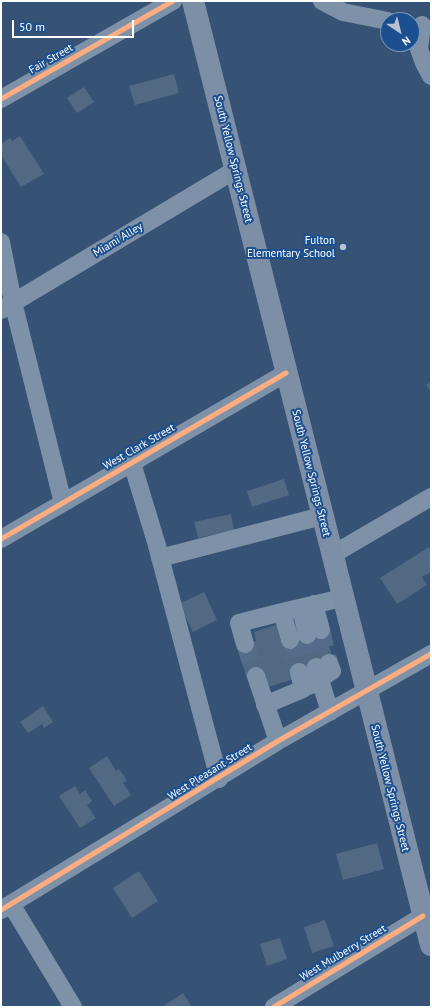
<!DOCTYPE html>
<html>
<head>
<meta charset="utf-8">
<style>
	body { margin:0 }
	#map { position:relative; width:432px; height:1008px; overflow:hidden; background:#365274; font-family:"PT Sans",sans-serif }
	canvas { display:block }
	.frame { position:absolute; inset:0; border:2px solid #fff; pointer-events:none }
	.north { position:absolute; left:380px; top:12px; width:40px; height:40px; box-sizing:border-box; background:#1b4f8f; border:1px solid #7695bc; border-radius:50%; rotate:145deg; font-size:11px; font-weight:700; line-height:16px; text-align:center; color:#fff }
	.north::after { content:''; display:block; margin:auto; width:14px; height:18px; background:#b9c2ce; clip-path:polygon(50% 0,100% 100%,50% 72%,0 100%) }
	.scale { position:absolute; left:12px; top:20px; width:122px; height:18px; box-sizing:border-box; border:2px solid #fff; border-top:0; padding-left:5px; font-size:12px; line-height:14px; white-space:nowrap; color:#fff; -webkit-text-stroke:3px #1b4f8f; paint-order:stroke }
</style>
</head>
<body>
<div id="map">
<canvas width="432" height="1008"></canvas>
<div class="frame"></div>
<div class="north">N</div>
<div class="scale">50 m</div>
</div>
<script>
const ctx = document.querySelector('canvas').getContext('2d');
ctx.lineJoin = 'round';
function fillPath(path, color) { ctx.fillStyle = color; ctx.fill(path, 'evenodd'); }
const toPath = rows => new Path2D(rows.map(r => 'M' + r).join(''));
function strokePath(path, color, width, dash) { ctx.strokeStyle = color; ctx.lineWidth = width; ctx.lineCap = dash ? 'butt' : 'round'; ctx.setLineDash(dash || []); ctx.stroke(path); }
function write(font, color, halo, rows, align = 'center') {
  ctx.font = font + ' "PT Sans",sans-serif'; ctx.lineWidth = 4; ctx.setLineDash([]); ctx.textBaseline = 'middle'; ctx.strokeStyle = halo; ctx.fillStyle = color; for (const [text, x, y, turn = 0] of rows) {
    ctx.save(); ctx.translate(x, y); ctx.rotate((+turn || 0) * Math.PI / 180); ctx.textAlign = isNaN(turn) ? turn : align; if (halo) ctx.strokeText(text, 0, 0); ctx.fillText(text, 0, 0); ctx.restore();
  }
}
fillPath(toPath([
	[174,74,179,93,135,105,129,86],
	[84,87,94,102,77,113,67,98],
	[20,136,44,174,21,187,1,155,1,144,10,138,12,141],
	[431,382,431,392,426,385],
	[284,479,289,495,252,507,247,491],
	[231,514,234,530,198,538,194,522],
	[429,547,431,550,431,572,422,577,427,585,397,604,380,578],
	[204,592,217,620,193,632,179,604],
	[276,625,281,642,324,629,334,662,294,679,268,687,264,674,247,679,237,646,256,641,254,632],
	[43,706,53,722,44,728,42,724,28,733,20,722],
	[107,756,116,771,119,769,127,781,123,783,131,795,114,806,89,768],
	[75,786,80,794,85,790,92,801,87,805,96,818,80,828,59,796],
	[377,843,384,869,343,880,336,854],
	[139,871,158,901,132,918,113,888],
	[325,920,334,946,312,953,304,927],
	[280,938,287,959,267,966,260,944],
	[183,993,192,1007,162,1007]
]), '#526984');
strokePath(toPath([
	[321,630,329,663],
	[307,635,316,667],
	[290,640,299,672],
	[245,644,256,676]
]), '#546c89', 18, [18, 9]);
strokePath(toPath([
	[322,1,343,12,388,21],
	[422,25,419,49,424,63,431,76],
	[1,99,173,1],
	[1,242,13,302,63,503],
	[1,310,235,170],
	[132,463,156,542,219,779],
	[1,539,286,373],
	[332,555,431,497],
	[160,558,322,516],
	[314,604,321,630],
	[301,608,307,635],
	[290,640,282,612,342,598],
	[245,644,239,623,282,612],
	[316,667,330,712],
	[256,676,278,741],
	[309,686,332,671,329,663],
	[265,705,303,689,299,672],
	[11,904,73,1007],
	[1,910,278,741,431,654],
	[274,1007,423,916]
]), '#7d92a8', 18);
strokePath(toPath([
	[193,1,431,945]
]), '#7d8ea7', 22);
strokePath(toPath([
	[1,99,173,1],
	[1,539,286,373],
	[1,910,278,741,431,654],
	[274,1007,423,916]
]), '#ffac80', 5);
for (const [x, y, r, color] of [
	[343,247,4,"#b9c2ce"]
]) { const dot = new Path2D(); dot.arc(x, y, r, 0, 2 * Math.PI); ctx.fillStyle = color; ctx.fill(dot); strokePath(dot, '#1b4f8f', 1.5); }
write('11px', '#fff', '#1b4f8f', [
	["Fair Street",51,59,-30],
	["South Yellow Springs Street",233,159,76],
	["Miami Alley",118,240,-31],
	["West Clark Street",139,447,-30],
	["South Yellow Springs Street",311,473,76],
	["West Pleasant Street",210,772,-32],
	["South Yellow Springs Street",390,788,76],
	["West Mulberry Street",343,953,-31]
]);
write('11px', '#fff', '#1b4f8f', [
	["Fulton",335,241],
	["Elementary School",335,254]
], 'right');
</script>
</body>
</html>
